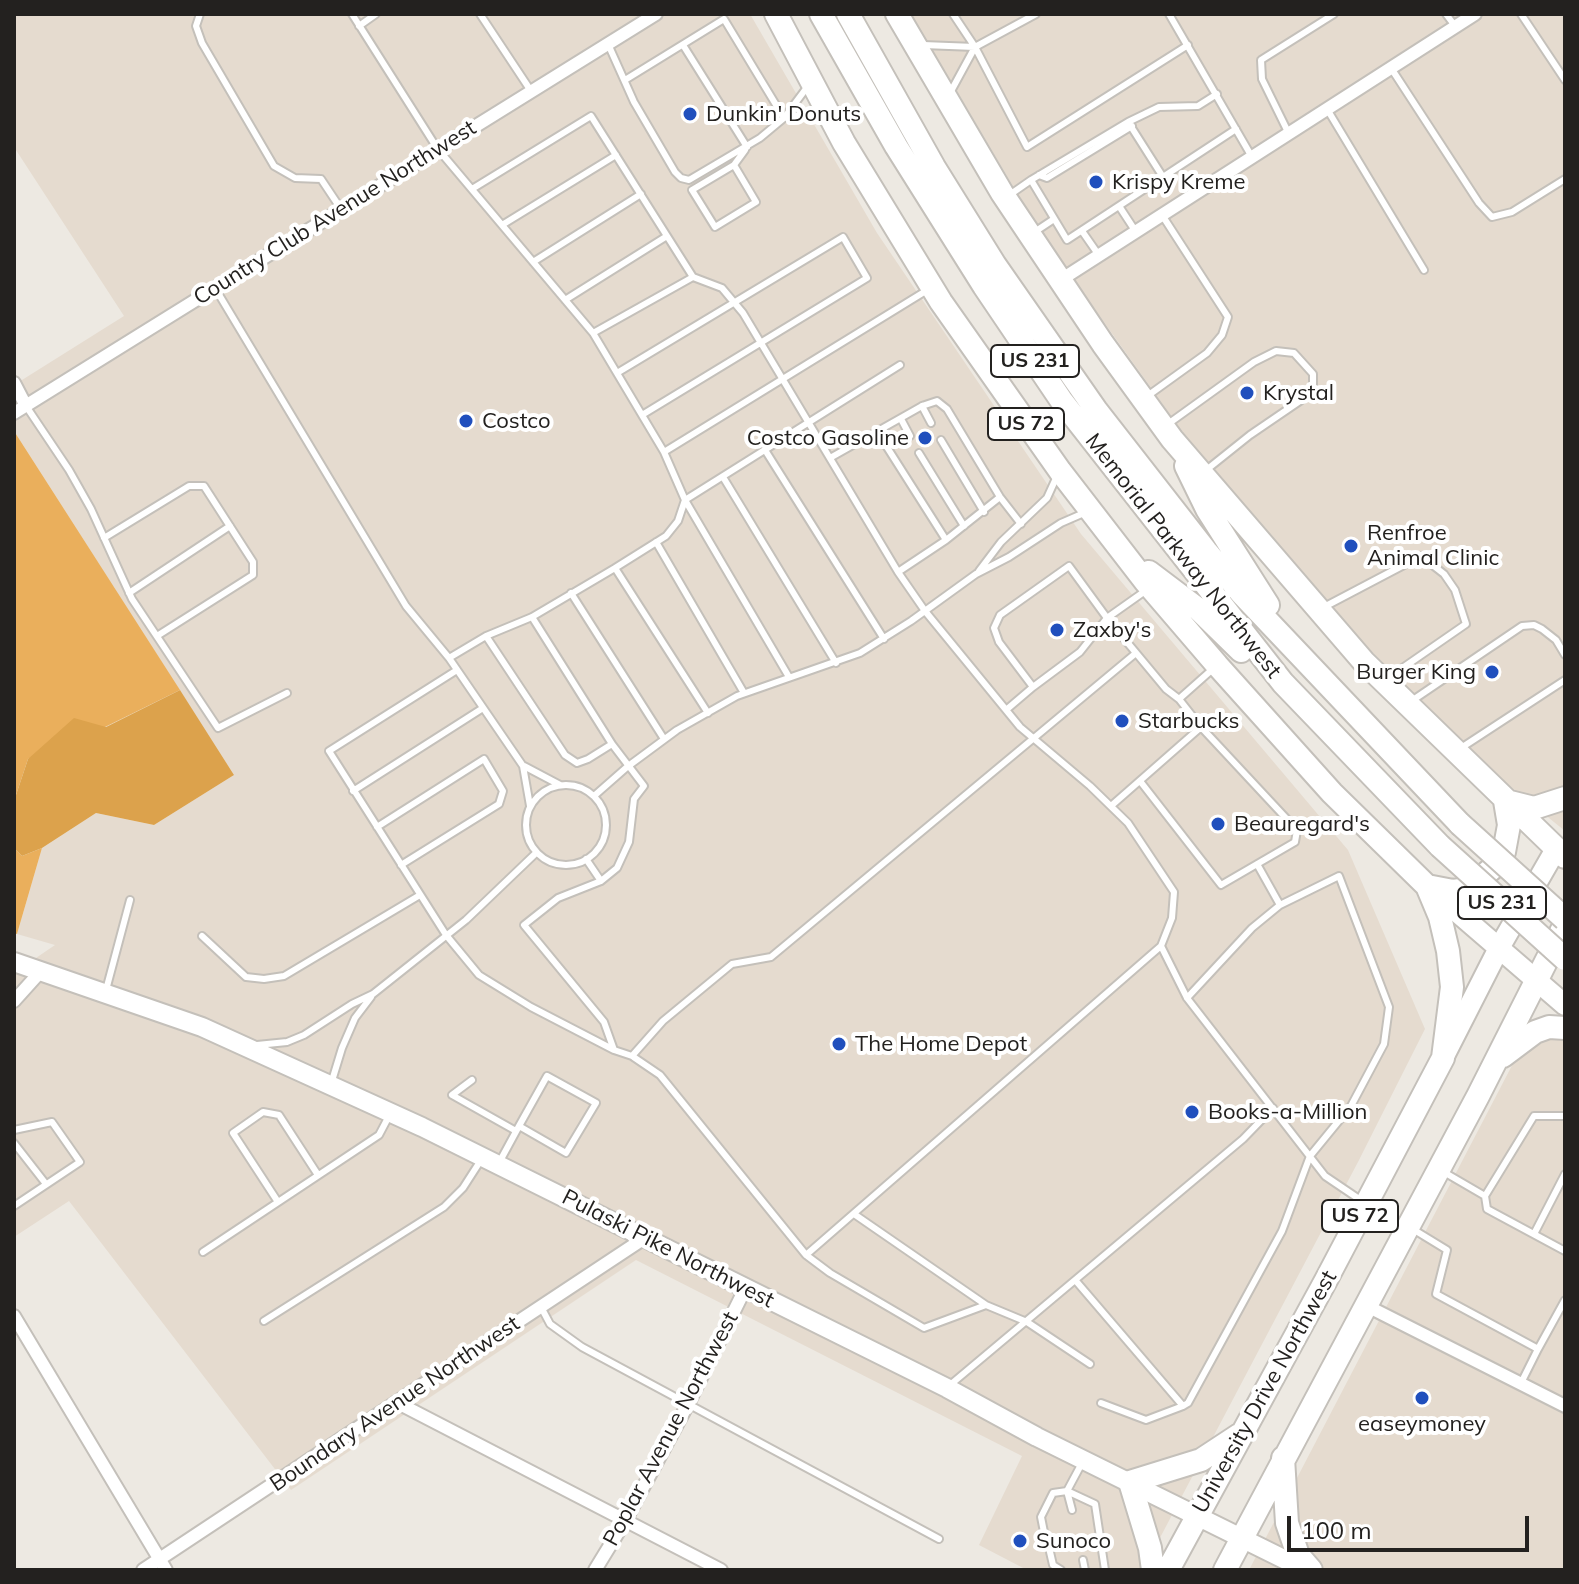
<!DOCTYPE html>
<html>
<head>
<meta charset="utf-8">
<style>
	body { margin:0 }
	#map { position:relative; width:1579px; height:1584px; overflow:hidden; background:#ede9e2; font-family:Mulish,sans-serif }
	canvas { display:block }
	.frame { position:absolute; inset:0; border:16px solid #23211f; pointer-events:none }
	.scale { position:absolute; left:1287px; top:1516px; width:242px; height:36px; box-sizing:border-box; border:4px solid #23211f; border-top:0; padding-left:10px; font-size:24px; line-height:28px; white-space:nowrap; color:#23211f; -webkit-text-stroke:6px #fff; paint-order:stroke }
</style>
</head>
<body>
<div id="map">
<canvas width="1579" height="1584"></canvas>
<div class="frame"></div>
<div class="scale">100 m</div>
</div>
<script>
const ctx = document.querySelector('canvas').getContext('2d');
ctx.lineJoin = 'round';
function fillPath(path, color) { ctx.fillStyle = color; ctx.fill(path, 'evenodd'); }
const toPath = rows => new Path2D(rows.map(r => 'M' + r).join(''));
function strokePath(path, color, width, dash) { ctx.strokeStyle = color; ctx.lineWidth = width; ctx.lineCap = dash ? 'butt' : 'round'; ctx.setLineDash(dash || []); ctx.stroke(path); }
function write(font, color, halo, rows, align = 'center') {
  ctx.font = font + ' Mulish,sans-serif'; ctx.lineWidth = 8; ctx.setLineDash([]); ctx.textBaseline = 'middle'; ctx.strokeStyle = halo; ctx.fillStyle = color; for (const [text, x, y, turn = 0] of rows) {
    ctx.save(); ctx.translate(x, y); ctx.rotate((+turn || 0) * Math.PI / 180); ctx.textAlign = isNaN(turn) ? turn : align; if (halo) ctx.strokeText(text, 0, 0); ctx.fillText(text, 0, 0); ctx.restore();
  }
}
fillPath(toPath([
	[14,14,750,14,877,233,1081,534,1348,850,1425,1029,1358,1162,1143,1570,1027,1570,979,1545,1022,1456,636,1260,291,1490,69,1201,14,1237,14,973,55,945,17,934,42,848,96,813,154,825,234,775,14,431,14,385,124,316,14,147],
	[911,14,1565,14,1565,831,1496,775,1351,631,1189,441,1043,237],
	[1557,1036,1565,1037,1565,1570,1249,1570,1519,1052]
]), '#e5dbcf');
fillPath(toPath([
	[14,431,180,690,105,727,28,759,14,801],
	[14,848,22,856,42,848,17,934,14,933]
]), '#eaaf5c');
fillPath(toPath([
	[180,690,234,775,154,825,96,813,42,848,22,856,14,848,14,801,28,759,74,718,106,727]
]), '#dca24c');
const lane = toPath([
	[200,14,196,26,202,43,274,166,295,178,321,179,341,209],
	[352,14,437,148,593,333,693,277,722,288,743,313,898,572,925,611,1020,727,1090,786,1128,823,1174,892,1172,918,1161,946,806,1255,660,1075,632,1056,614,1050,531,1007,479,975,446,935,329,751,457,670],
	[480,14,531,91],
	[953,14,975,47,1027,147,1188,45],
	[1169,14,1252,157],
	[1446,14,1455,26],
	[1521,14,1565,80],
	[359,26,376,14],
	[608,44,634,102,675,172,681,178,689,180,760,138,784,118,808,86],
	[683,45,747,147],
	[923,45,975,47,1036,14],
	[1391,68,1479,203,1492,217,1512,212,1565,179],
	[625,80,724,19,784,118],
	[950,93,975,47],
	[1327,109,1424,270],
	[784,118,820,111],
	[1130,125,1163,177],
	[1289,134,1262,79,1261,60,1334,14],
	[734,165,692,190,715,227,756,202,734,165,745,150],
	[1039,175,1047,178,1132,126],
	[1031,180,1128,122,1159,107,1198,106,1217,94],
	[472,189,591,116,693,277],
	[1008,196,1031,180,1067,240,1236,129],
	[1119,206,1136,232],
	[502,225,616,155],
	[1082,231,1098,254],
	[1033,233,1054,219],
	[533,262,641,194],
	[215,288,406,606,449,658,523,766,530,806],
	[565,300,667,236],
	[617,373,843,237,867,278,642,415],
	[1146,397,1207,353,1222,335,1228,317,1162,215],
	[26,406,69,470,91,509,132,599,218,728,287,693],
	[922,406,931,423],
	[901,419,910,436],
	[1168,424,1254,362,1276,351,1294,353,1313,374,1313,392,1250,435,1205,471],
	[878,433,946,540],
	[941,440,984,512],
	[765,450,884,639],
	[664,452,929,289],
	[919,453,964,526],
	[830,458,922,406,937,401,947,409,1000,497,1021,524],
	[723,477,836,663],
	[104,538,189,486,204,486,253,562,253,575,157,636],
	[656,542,744,693],
	[615,568,708,713],
	[979,571,1001,542,1047,498,1057,476],
	[898,572,946,540,1000,497],
	[129,593,230,526],
	[571,593,664,739],
	[1324,607,1421,556,1444,574,1455,590,1466,624,1388,678],
	[486,636,565,755,577,763,588,759,612,744,532,617],
	[449,658,486,636,532,617,615,568,666,536,678,521,685,500,664,452,593,333],
	[789,677,685,500,900,365],
	[1179,699,1215,667],
	[1413,700,1522,626,1534,625,1542,629,1556,640,1565,655],
	[1006,710,1033,687],
	[612,744,644,786,634,799,629,842,617,868,601,881,558,898,524,925,604,1022,614,1050],
	[1461,748,1565,680],
	[524,766,560,785],
	[1140,781,1221,885,1295,842,1297,830,1201,727,1179,699,1166,689,1107,618,1069,566,1000,615,994,628,999,642,1033,687,1080,652,1107,618,1148,589],
	'526 825a40 40 0 1 1 80 0a40 40 0 1 1-80 0Z',
	[353,791,483,708],
	[594,796,627,767,677,730,737,696,860,653,911,621,976,574,1009,557,1061,523,1084,513],
	[1111,806,1201,727],
	[377,827,484,759,503,791,499,804,401,865],
	[586,859,601,881],
	[1257,864,1280,905],
	[202,936,246,977,264,979,284,976,420,895],
	[1161,946,1187,998,1325,1176,1362,1201],
	[106,990,130,900],
	[257,1045,287,1042,304,1035,352,1004,373,994,466,920,536,853],
	[632,1056,663,1021,732,964,771,957,1136,653],
	[472,1080,452,1095,516,1131],
	[331,1084,342,1048,355,1018,371,997],
	[14,1130,52,1122,80,1162,14,1206],
	[14,1143,46,1184],
	[500,1161,519,1126,547,1076,596,1103,566,1153,519,1126],
	[1442,1171,1485,1196,1487,1209,1565,1251],
	[1485,1196,1534,1116,1565,1116],
	[278,1202,233,1133,263,1112,279,1115,318,1175],
	[854,1214,986,1305],
	[1411,1228,1447,1250,1436,1294,1538,1349,1565,1300],
	[1534,1234,1565,1174],
	[203,1252,379,1135,389,1116],
	[806,1255,830,1273,924,1328,986,1305,1027,1322,1090,1364],
	[1076,1281,1183,1406,1188,1403,1282,1231,1310,1156,1351,1106,1384,1044,1389,1007,1339,876,1280,905,1252,928,1187,998],
	[541,1307,550,1324,582,1347,939,1539],
	[264,1321,444,1207,463,1188,481,1160],
	[950,1385,1243,1139,1273,1108],
	[1520,1385,1538,1349],
	[1101,1403,1146,1420,1183,1406],
	[1072,1510,1067,1491,1082,1463],
	[1044,1532,1041,1517,1053,1493,1067,1491,1095,1504,1105,1570],
	[1050,1552,1053,1565,1061,1570],
	[1083,1560,1085,1570]
]);
const street = toPath([
	[1059,281,1475,14],
	[14,383,26,406],
	[14,413,656,14],
	[14,1001,41,971],
	[1365,1305,1565,1406],
	[14,1316,166,1570],
	[396,1402,721,1570],
	[143,1570,646,1237],
	[595,1570,625,1521,688,1404,746,1287]
]);
const secondary = toPath([
	[14,962,202,1027,422,1127,947,1388,1037,1437,1306,1570]
]);
const primary = toPath([
	[1427,886,1565,1005],
	[1445,1054,1499,948,1556,849]
]);
const highway = toPath([
	[776,14,844,143,941,302,1060,471,1145,581,1217,665,1332,793,1427,886,1440,917,1448,951,1452,987,1443,1058,1325,1282,1168,1570],
	[821,14,896,146,984,286,1061,400,1283,683,1440,846],
	[848,14,934,167,995,265,1096,410,1206,551,1242,594,1460,824],
	[897,14,1002,193,1103,344,1172,439,1364,662,1565,857],
	[1186,466,1207,509,1268,605],
	[1149,572,1198,609,1241,651],
	[1506,801,1534,808,1565,798],
	[1427,886,1453,891,1468,889,1495,866,1504,852,1509,825,1505,801],
	[1503,1056,1535,1032,1549,1027,1565,1028],
	[1283,1458,1287,1523,1298,1555,1311,1570],
	[1153,1570,1150,1548,1130,1482,1201,1460,1239,1435],
	[1225,1570,1478,1096,1565,924]
]);
strokePath(lane, '#c4c0ba', 10);
strokePath(street, '#c4c0ba', 16);
strokePath(secondary, '#c4c0ba', 22);
strokePath(primary, '#c4c0ba', 24);
strokePath(highway, '#c4c0ba', 26);
strokePath(lane, '#fff', 6);
strokePath(street, '#fff', 12);
strokePath(secondary, '#fff', 18);
strokePath(primary, '#fff', 20);
strokePath(highway, '#fff', 22);
const highwayBridge = toPath([
	[1460,824,1565,919],
	[1440,846,1565,959]
]);
strokePath(highwayBridge, '#c4c0ba', 26, []);
strokePath(highwayBridge, '#fff', 22);
for (const [x, y, r, color] of [
	[690,114,8,"#204fbd"],
	[1096,182,8,"#204fbd"],
	[1247,393,8,"#204fbd"],
	[466,421,8,"#204fbd"],
	[925,438,8,"#204fbd"],
	[1351,546,8,"#204fbd"],
	[1057,630,8,"#204fbd"],
	[1492,672,8,"#204fbd"],
	[1122,721,8,"#204fbd"],
	[1218,824,8,"#204fbd"],
	[839,1044,8,"#204fbd"],
	[1192,1112,8,"#204fbd"],
	[1422,1398,8,"#204fbd"],
	[1020,1541,8,"#204fbd"]
]) { const dot = new Path2D(); dot.arc(x, y, r, 0, 2 * Math.PI); ctx.fillStyle = color; ctx.fill(dot); strokePath(dot, '#fff', 3); }
for (const [x, y, w] of [
	[1035,361,88],
	[1026,424,76],
	[1502,903,88],
	[1360,1216,76]
]) { const box = new Path2D(); box.roundRect(x - w / 2, y - 16, w, 32, 6); ctx.fillStyle = '#fff'; ctx.fill(box); strokePath(box, '#23211f', 2); }
write('bold 20px', '#23211f', null, [
	["US 231",1035,361],
	["US 72",1026,424],
	["US 231",1502,903],
	["US 72",1360,1216]
]);
write('22px', '#23211f', '#fff', [
	["Dunkin' Donuts",706,114],
	["Krispy Kreme",1112,182],
	["Krystal",1263,393],
	["Costco",482,421],
	["Costco Gasoline",909,438,"right"],
	["Renfroe",1367,533],
	["Animal Clinic",1367,558],
	["Zaxby's",1073,630],
	["Burger King",1476,672,"right"],
	["Starbucks",1138,721],
	["Beauregard's",1234,824],
	["The Home Depot",855,1044],
	["Books-a-Million",1208,1112],
	["easeymoney",1422,1424,"center"],
	["Sunoco",1036,1541]
], 'left');
write('22px', '#23211f', '#fff', [
	["Country Club Avenue Northwest",335,213,-32],
	["Memorial Parkway Northwest",1183,556,52],
	["Pulaski Pike Northwest",668,1249,27],
	["University Drive Northwest",1265,1392,-61],
	["Boundary Avenue Northwest",395,1404,-34],
	["Poplar Avenue Northwest",671,1429,-62]
]);
</script>
</body>
</html>
